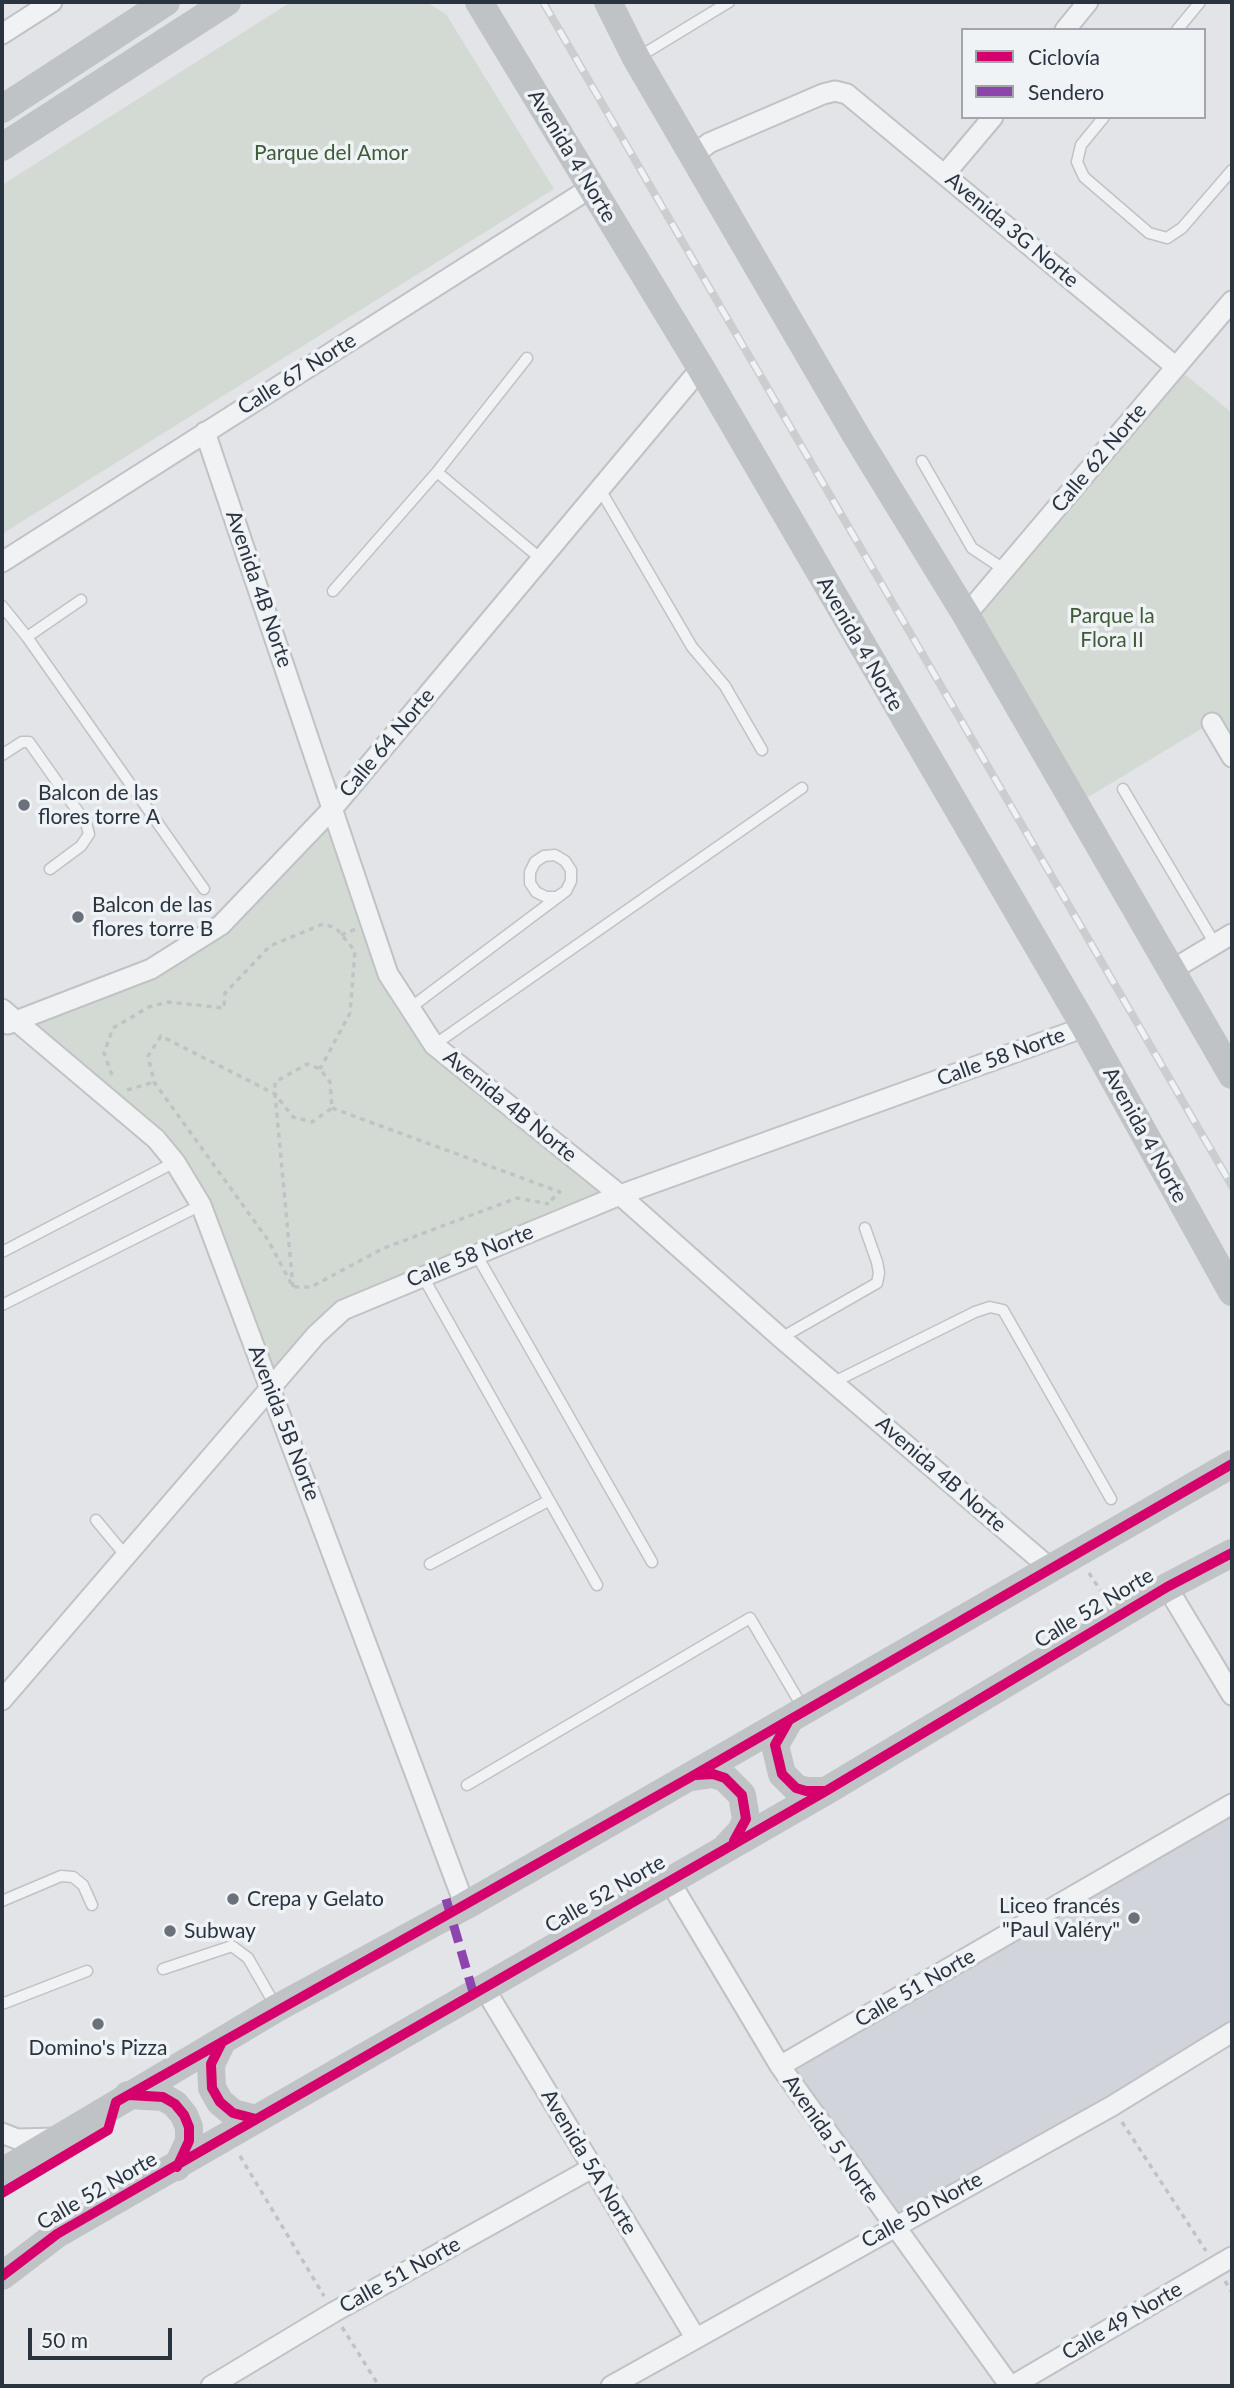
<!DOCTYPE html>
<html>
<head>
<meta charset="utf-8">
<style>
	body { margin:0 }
	#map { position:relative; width:1234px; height:2388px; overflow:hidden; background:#e2e4e7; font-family:Lato,sans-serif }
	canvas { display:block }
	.frame { position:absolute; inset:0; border:4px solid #2a3340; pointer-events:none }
	.legend { position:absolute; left:961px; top:28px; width:245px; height:91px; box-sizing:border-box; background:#f0f3f6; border:2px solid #a1a6ad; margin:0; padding:9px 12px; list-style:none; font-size:21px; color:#2a3340 }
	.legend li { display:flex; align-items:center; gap:14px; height:35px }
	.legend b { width:35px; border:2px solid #a1a6ad }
	.scale { position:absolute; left:28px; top:2328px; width:144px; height:32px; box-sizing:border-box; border:4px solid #2a3340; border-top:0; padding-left:9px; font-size:21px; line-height:24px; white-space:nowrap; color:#2a3340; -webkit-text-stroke:5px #f0f3f6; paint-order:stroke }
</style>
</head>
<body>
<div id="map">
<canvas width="1234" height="2388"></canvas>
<div class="frame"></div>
<ul class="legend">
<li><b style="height:9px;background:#d6006c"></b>Ciclovía</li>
<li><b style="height:9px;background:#8e44ad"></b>Sendero</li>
</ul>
<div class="scale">50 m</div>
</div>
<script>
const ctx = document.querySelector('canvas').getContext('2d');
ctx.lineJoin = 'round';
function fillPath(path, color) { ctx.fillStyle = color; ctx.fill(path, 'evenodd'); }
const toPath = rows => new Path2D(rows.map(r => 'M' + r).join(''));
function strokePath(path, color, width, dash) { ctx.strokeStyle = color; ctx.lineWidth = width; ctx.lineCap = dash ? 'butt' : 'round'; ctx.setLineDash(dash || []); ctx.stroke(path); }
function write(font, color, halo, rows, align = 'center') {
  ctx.font = font + ' Lato,sans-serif'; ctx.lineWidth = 7; ctx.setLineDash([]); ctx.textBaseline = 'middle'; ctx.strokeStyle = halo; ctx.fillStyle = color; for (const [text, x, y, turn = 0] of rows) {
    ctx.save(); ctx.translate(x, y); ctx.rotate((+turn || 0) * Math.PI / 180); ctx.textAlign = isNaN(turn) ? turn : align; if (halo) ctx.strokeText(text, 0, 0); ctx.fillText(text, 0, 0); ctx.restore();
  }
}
fillPath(toPath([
	[1232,1804,1232,2032,893,2226,780,2066]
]), '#d1d4da');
fillPath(toPath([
	[291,2,426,2,446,14,554,189,2,534,2,185],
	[1176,367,1232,413,1232,757,1211,723,1075,805,966,616],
	[333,808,388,974,434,1045,620,1195,343,1310,271,1388,175,1162,16,1021,197,943]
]), '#d3dad3');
const service = toPath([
	[1177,30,1200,2],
	[637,58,729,2],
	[1104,117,1081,145,1077,162,1084,177,1149,233,1167,238,1182,228,1232,170],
	[527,358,437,472,541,559],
	[922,461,972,548,1005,570],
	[601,491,692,647,725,686,762,750],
	[333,591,437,472],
	[2,606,27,637,204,889],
	[27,637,81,600],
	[2,755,22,742,29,742,86,823,89,834,81,846,50,869],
	[1123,789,1215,944],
	[410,1008,566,891,571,881,571,870,565,861,555,855,544,856,535,862,530,872,530,883,536,892,546,897,557,897,566,891],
	[434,1045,802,788],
	[2,1252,175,1162],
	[476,1254,652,1562],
	[422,1275,597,1585],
	[2,1305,201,1205],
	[781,1338,877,1283,879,1273,877,1262,865,1228],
	[834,1382,975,1312,990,1307,1003,1310,1111,1499],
	[96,1520,125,1555],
	[430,1564,548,1501],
	[467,1785,750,1618,803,1708],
	[2,1901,61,1876,73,1877,83,1885,92,1905],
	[163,1969,232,1946,248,1958,275,2005],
	[2,2004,87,1971]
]);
const minor = toPath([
	[1065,30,1088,2],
	[2,34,52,2],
	[694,155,709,143,823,94,835,91,847,94,1176,367],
	[945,174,993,117],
	[205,432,388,974,434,1045,620,1195,781,1338,1051,1569],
	[2,562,592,187],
	[966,615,1232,301],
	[1212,723,1232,757],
	[1170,971,1232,934],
	[2,1009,156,1139,175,1162,201,1205,465,1906],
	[8,1024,151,969,221,925,333,808,701,368],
	[1167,1587,1232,1695],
	[2,1700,316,1335,343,1310,620,1195,1085,1027],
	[669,1880,780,2066,1010,2386],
	[483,1986,695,2337],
	[780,2066,1232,1804],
	[2,2133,17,2139,57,2138],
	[211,2386,334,2312,592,2168],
	[611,2386,1112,2106,1232,2032],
	[1012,2386,1232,2257]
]);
strokePath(service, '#c0c2c5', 13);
strokePath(minor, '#c0c2c5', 23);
strokePath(toPath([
	[341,935,356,929],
	[112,1075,104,1053,113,1028,149,1007,168,1002,224,1008,225,993,270,946,323,924,336,928,355,951,350,1013,320,1069],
	[127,1090,154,1082],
	[332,1108,560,1192,548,1203],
	[293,1287,275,1094,275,1082,307,1064,320,1069,330,1082,332,1108,312,1122,293,1117,275,1094,161,1036,148,1056,154,1082,268,1240,293,1287,311,1287,384,1248,517,1198,549,1204],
	[1089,1573,1106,1599],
	[1122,2122,1206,2251],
	[240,2156,324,2296],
	[1225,2281,1232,2292],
	[342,2327,379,2386]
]), '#c0c3c6', 3.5, [5, 5]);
strokePath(service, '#f1f2f4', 10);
strokePath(minor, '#f1f2f4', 19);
strokePath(toPath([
	[479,2,701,368,1085,1027,1232,1292],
	[608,2,636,58,857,437,966,615,1232,1075],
	[2,109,166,2],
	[2,147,227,2],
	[790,1719,775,1745,782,1774,796,1788,806,1791,826,1791],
	[692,1777,713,1774,725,1778,742,1795,746,1819,742,1830,727,1846],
	[222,2042,211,2064,212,2088,220,2102,233,2113,256,2119],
	[128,2095,163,2097,175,2104,184,2115,189,2127,189,2141,177,2167],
	[2,2172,277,2008,465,1906,1232,1464],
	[2,2276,57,2234,826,1791,1167,1587,1232,1553]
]), '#c0c3c6', 28);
const rail = toPath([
	[543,2,1232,1186]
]);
strokePath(rail, '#cbcdcf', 8);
strokePath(rail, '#f0f3f6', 5, [16]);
strokePath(toPath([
	[446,1899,473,1992]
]), '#8e44ad', 9, [18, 9]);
strokePath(toPath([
	[788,1722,775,1745,782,1774,796,1788,806,1791,826,1791],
	[696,1775,713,1774,725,1778,742,1795,746,1819,734,1841],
	[222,2042,211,2064,212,2088,220,2102,233,2113,256,2119],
	[129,2095,163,2097,175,2104,184,2115,189,2127,189,2141,177,2167],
	[2,2193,108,2130,116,2102,689,1778,1232,1464],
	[2,2276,57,2234,826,1791,1167,1587,1232,1553]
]), '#d6006c', 10);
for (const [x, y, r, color] of [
	[24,805,7,"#6a717a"],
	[78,917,7,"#6a717a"],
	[233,1899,7,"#6a717a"],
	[1134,1918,7,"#6a717a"],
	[170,1931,7,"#6a717a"],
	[98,2024,7,"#6a717a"]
]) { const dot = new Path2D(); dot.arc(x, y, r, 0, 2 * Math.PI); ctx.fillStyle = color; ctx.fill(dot); strokePath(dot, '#f0f3f6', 2.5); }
write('21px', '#405b37', '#f0f3f6', [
	["Parque del Amor",331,153],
	["Parque la",1112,616],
	["Flora II",1112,640]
]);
write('21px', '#2a3340', '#f0f3f6', [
	["Avenida 4 Norte",572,156,59],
	["Avenida 3G Norte",1012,230,40],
	["Calle 67 Norte",297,374,-32],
	["Calle 62 Norte",1099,458,-50],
	["Avenida 4B Norte",259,589,71],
	["Avenida 4 Norte",860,644,60],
	["Calle 64 Norte",387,743,-50],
	["Calle 58 Norte",1001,1057,-20],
	["Avenida 4B Norte",510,1106,39],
	["Avenida 4 Norte",1145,1135,61],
	["Calle 58 Norte",470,1256,-22],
	["Avenida 5B Norte",284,1423,69],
	["Avenida 4B Norte",941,1474,41],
	["Calle 52 Norte",1094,1608,-31],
	["Calle 52 Norte",605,1894,-30],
	["Calle 51 Norte",915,1988,-30],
	["Avenida 5 Norte",831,2139,55],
	["Avenida 5A Norte",589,2162,59],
	["Calle 52 Norte",97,2191,-30],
	["Calle 50 Norte",922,2210,-29],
	["Calle 51 Norte",400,2275,-29],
	["Calle 49 Norte",1122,2321,-30]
]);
write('21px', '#2a3340', '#f0f3f6', [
	["Balcon de las",38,793],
	["flores torre A",38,817],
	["Balcon de las",92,905],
	["flores torre B",92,929],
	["Crepa y Gelato",247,1899],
	["Liceo francés",1120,1906,"right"],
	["\"Paul Valéry\"",1120,1930,"right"],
	["Subway",184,1931],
	["Domino's Pizza",98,2048,"center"]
], 'left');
</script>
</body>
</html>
